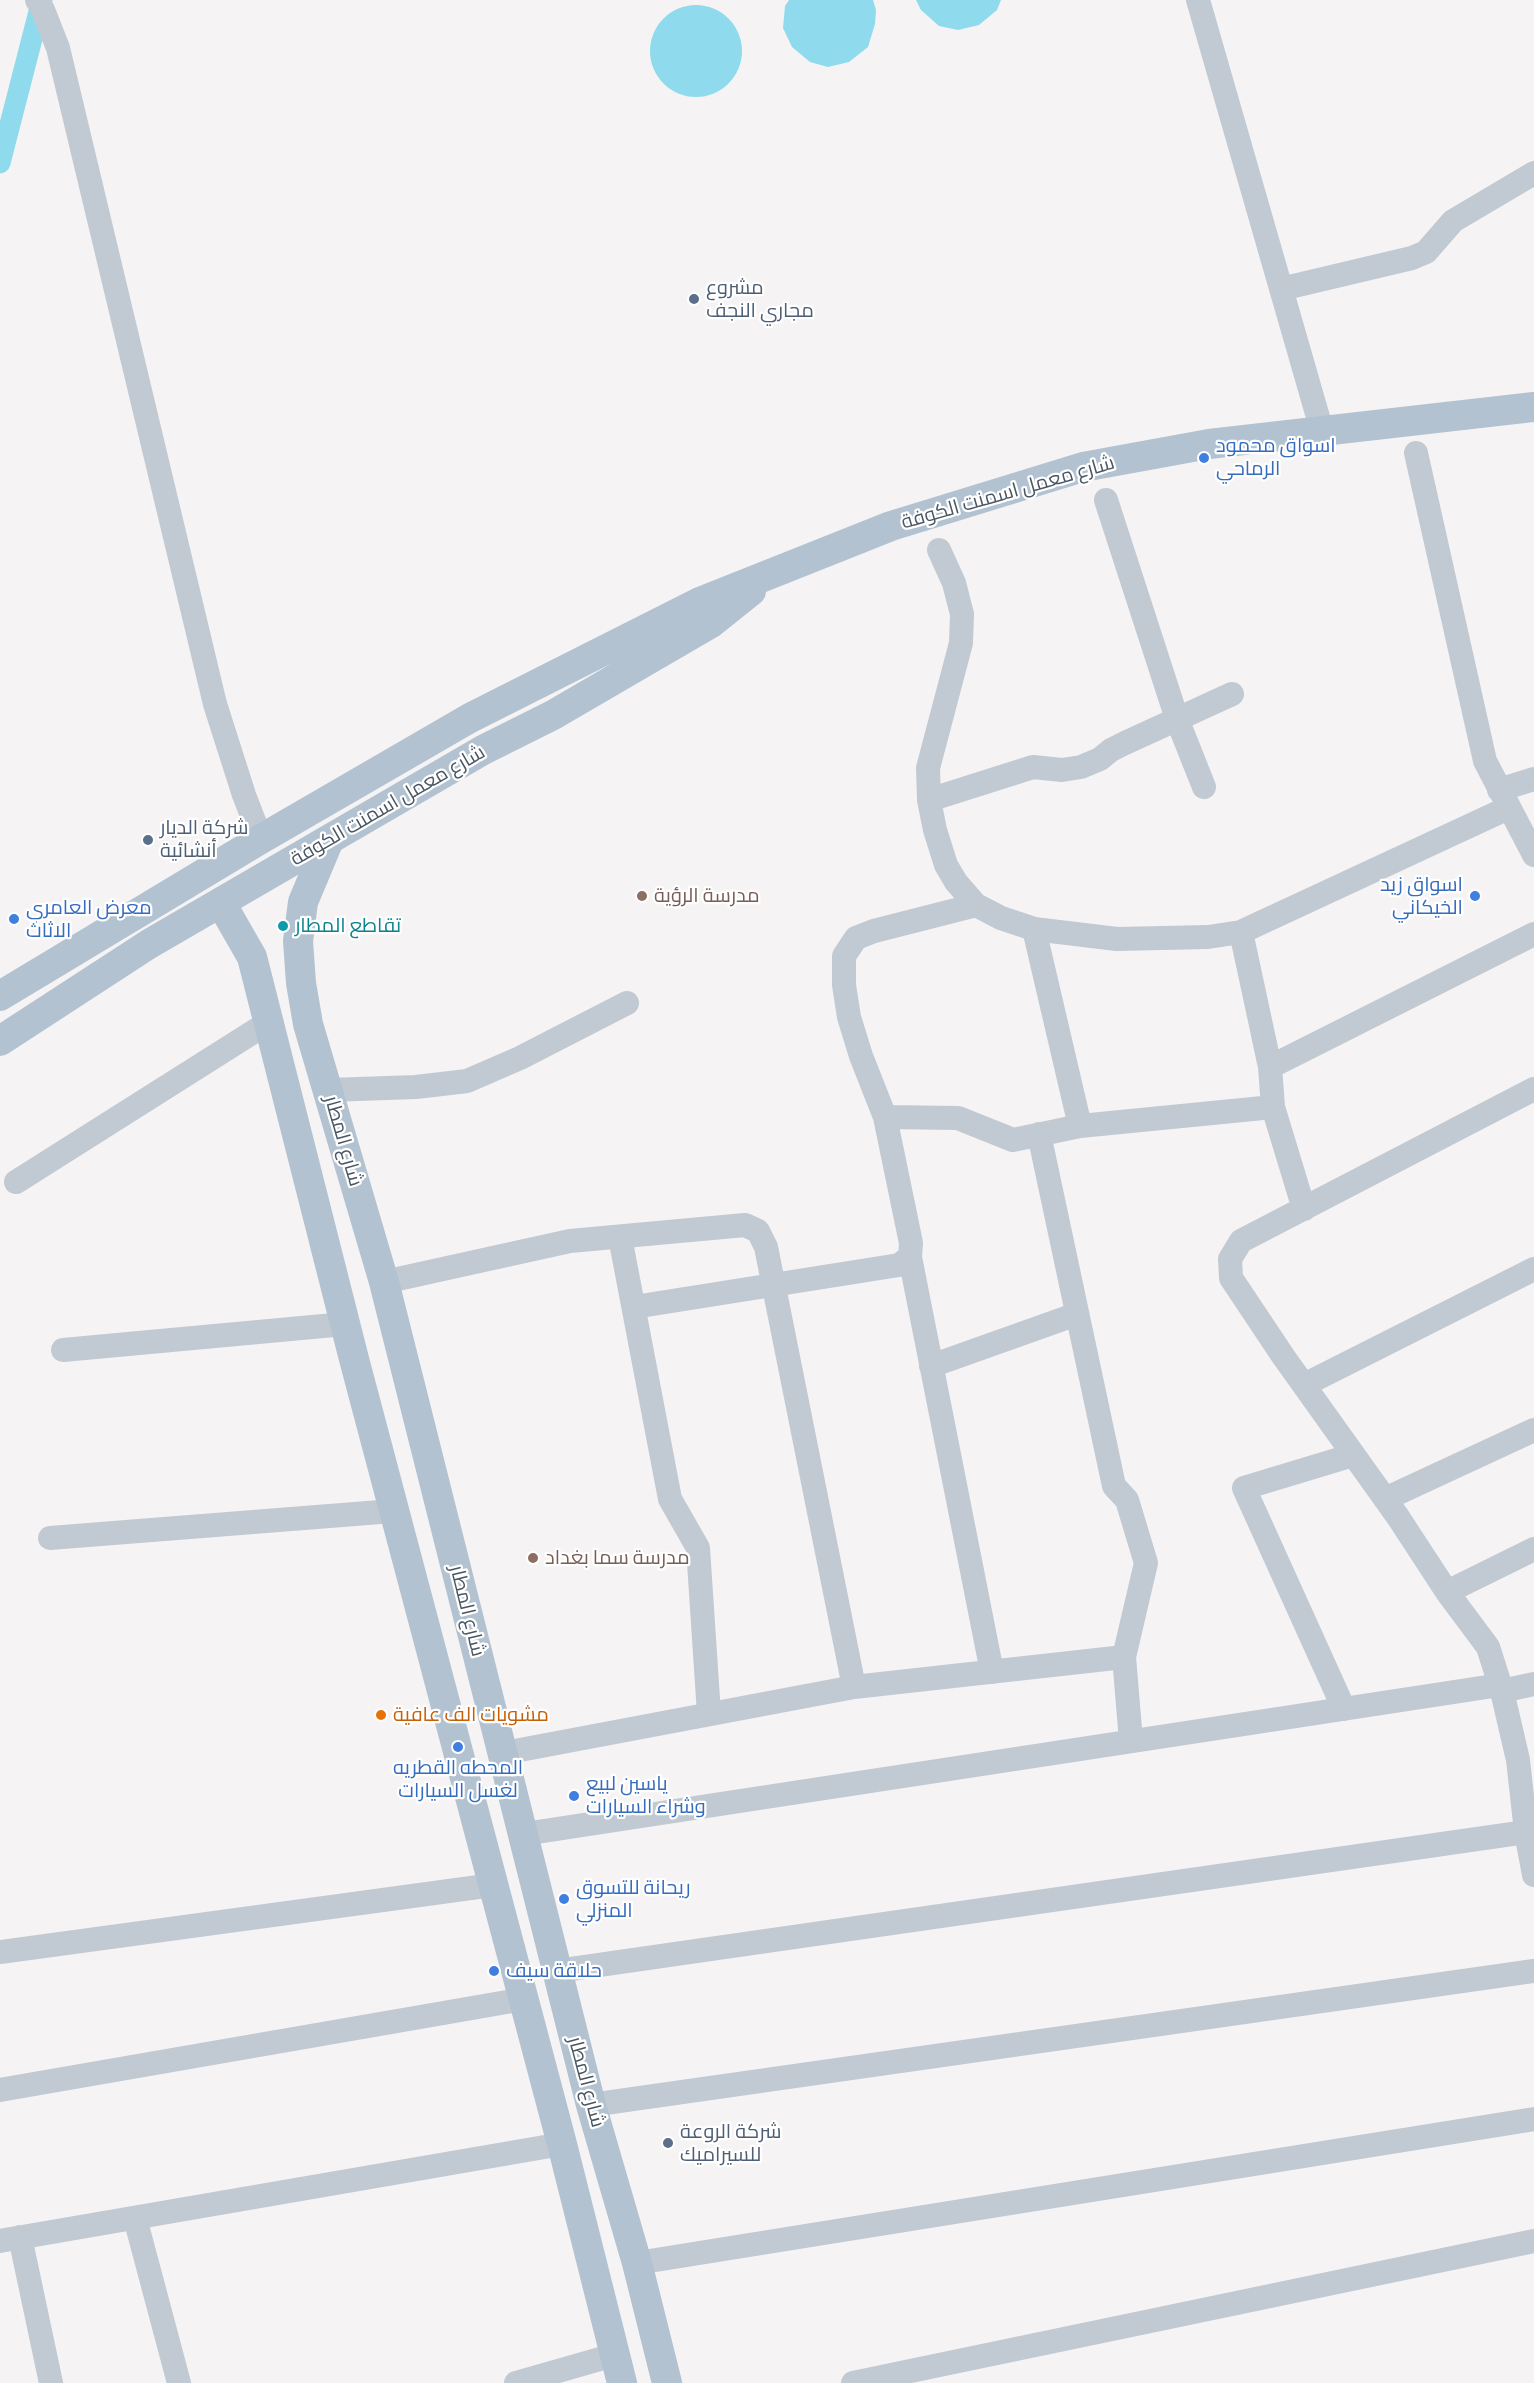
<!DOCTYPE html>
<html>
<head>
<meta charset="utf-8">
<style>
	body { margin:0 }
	canvas { display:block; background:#f5f3f3 }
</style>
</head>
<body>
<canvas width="1534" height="2383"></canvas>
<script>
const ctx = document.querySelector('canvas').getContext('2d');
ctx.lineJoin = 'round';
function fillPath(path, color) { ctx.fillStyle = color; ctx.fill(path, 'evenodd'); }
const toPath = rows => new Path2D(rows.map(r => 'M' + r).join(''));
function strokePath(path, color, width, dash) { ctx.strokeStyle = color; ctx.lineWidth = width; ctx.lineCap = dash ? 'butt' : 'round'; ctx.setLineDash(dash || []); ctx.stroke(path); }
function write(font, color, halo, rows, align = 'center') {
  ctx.font = font + ' Manrope,Cairo,sans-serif'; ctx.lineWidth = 4.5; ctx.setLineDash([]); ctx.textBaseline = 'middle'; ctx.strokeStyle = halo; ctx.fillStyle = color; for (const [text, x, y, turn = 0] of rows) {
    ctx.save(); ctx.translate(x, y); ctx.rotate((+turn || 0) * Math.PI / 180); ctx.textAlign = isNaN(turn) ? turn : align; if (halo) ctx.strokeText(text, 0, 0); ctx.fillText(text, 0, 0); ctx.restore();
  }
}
fillPath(toPath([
	[789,0,873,0,876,10,875,24,868,47,849,62,828,67,810,62,792,47,783,28,785,6],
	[916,0,1001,0,997,10,979,25,958,30,939,26,921,10],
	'650 51a46 46 0 1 1 92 0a46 46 0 1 1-92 0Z'
]), '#90daee');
strokePath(toPath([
	[0,163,42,0]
]), '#90daee', 21);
strokePath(toPath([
	[37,0,43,10,58,48,215,704,244,795,261,839],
	[1198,0,1322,431],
	[1281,289,1412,258,1426,252,1453,221,1534,173],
	[1416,453,1485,761,1534,855],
	[1106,500,1177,719,1204,787],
	[939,550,954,583,962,614,961,643,928,768,929,800,935,830,946,865,956,882,976,905,1001,918,1034,929,1117,939,1208,937,1241,932,1508,808],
	[1499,790,1534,779],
	[929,800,1033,767,1062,770,1081,767,1100,759,1111,750,1125,743,1232,694],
	[976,905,874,931,856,938,844,956,844,985,849,1017,861,1056,885,1117,911,1243,910,1257,992,1672],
	[1034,929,1080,1126],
	[1241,932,1270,1067,1273,1107,1304,1209],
	[1270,1067,1534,934],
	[1534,1089,1241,1241,1230,1259,1231,1278,1283,1356,1398,1517,1447,1592,1488,1647,1502,1691,1518,1760,1526,1832,1534,1875],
	[329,1090,416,1087,467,1081,520,1058,627,1003],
	[885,1117,958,1118,1013,1140,1080,1126,1273,1107],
	[1039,1134,1114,1486,1127,1500,1146,1563,1124,1657,1131,1741],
	[16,1182,269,1022],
	[620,1237,670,1499,698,1548,709,1714],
	[384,1282,570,1241,745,1225,758,1231,766,1247,854,1687],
	[634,1307,899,1265,910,1257],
	[63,1350,345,1324],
	[931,1366,1077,1314],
	[1304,1385,1534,1269],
	[1385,1499,1534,1430],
	[50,1538,393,1511],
	[1447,1592,1534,1549],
	[1502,1691,1534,1684],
	[1344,1709,1244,1488,1353,1455],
	[504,1753,854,1687,1124,1657],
	[524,1834,1500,1685],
	[0,1952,493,1885],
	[557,1971,1526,1832],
	[0,2090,524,1999],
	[591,2105,1534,1971],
	[135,2218,179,2383],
	[20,2237,51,2383],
	[0,2241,562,2144],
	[637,2263,1534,2119],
	[516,2383,614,2355],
	[853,2383,1534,2241]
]), '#c1cad2', 24);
strokePath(toPath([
	[329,840,303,902,298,941,301,983,308,1024,384,1282,591,2105,637,2263,667,2383],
	[221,903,252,957,354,1359,562,2144,622,2383],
	[0,996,261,839,470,718,700,602,891,526,1083,467,1209,444,1534,407],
	[0,1041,149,944,483,750,553,715,711,623,751,591]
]), '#b3c2d1', 30);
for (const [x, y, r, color] of [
	[694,299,6,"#5c6f8a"],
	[1204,458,6,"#3f7fe0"],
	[148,840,6,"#5c6f8a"],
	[642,896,6,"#8d6e63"],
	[1475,896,6,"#3f7fe0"],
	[14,919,6,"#3f7fe0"],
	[283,926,6,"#0f9aa8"],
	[533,1558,6,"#8d6e63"],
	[381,1715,6,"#e8710a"],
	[458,1747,6,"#3f7fe0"],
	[574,1796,6,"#3f7fe0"],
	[564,1899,6,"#3f7fe0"],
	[494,1971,6,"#3f7fe0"],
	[668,2143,6,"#5c6f8a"]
]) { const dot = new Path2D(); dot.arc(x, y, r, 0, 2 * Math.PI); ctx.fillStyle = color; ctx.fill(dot); strokePath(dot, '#fff', 2); }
write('20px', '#4e5e75', '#fff', [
	["مشروع",706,288],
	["مجاري النجف",706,311],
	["شركة الديار",160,828],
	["أنشائية",160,851],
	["شركة الروعة",680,2132],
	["للسيراميك",680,2155]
], 'left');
write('20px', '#366cbe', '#fff', [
	["اسواق محمود",1216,446],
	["الرماحي",1216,469],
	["اسواق زيد",1463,885,"right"],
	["الخيكاني",1463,908,"right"],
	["معرض العامري",26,908],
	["الاثاث",26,931],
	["المحطه القطريه",458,1768,"center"],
	["لغسل السيارات",458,1791,"center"],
	["ياسين لبيع",586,1784],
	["وشراء السيارات",586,1807],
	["ريحانة للتسوق",576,1888],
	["المنزلي",576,1911],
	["حلاقة سيف",506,1971]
], 'left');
write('20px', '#4a5661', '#fff', [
	["شارع معمل اسمنت الكوفة",1008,493,-16],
	["شارع معمل اسمنت الكوفة",388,806,-30],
	["شارع المطار",343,1141,74],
	["شارع المطار",467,1611,76],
	["شارع المطار",586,2082,75]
]);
write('20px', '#785e54', '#fff', [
	["مدرسة الرؤية",654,896],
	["مدرسة سما بغداد",545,1558]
], 'left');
write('20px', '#0d838f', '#fff', [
	["تقاطع المطار",295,926]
], 'left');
write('20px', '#c56008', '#fff', [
	["مشويات الف عافية",393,1715]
], 'left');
</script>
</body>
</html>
